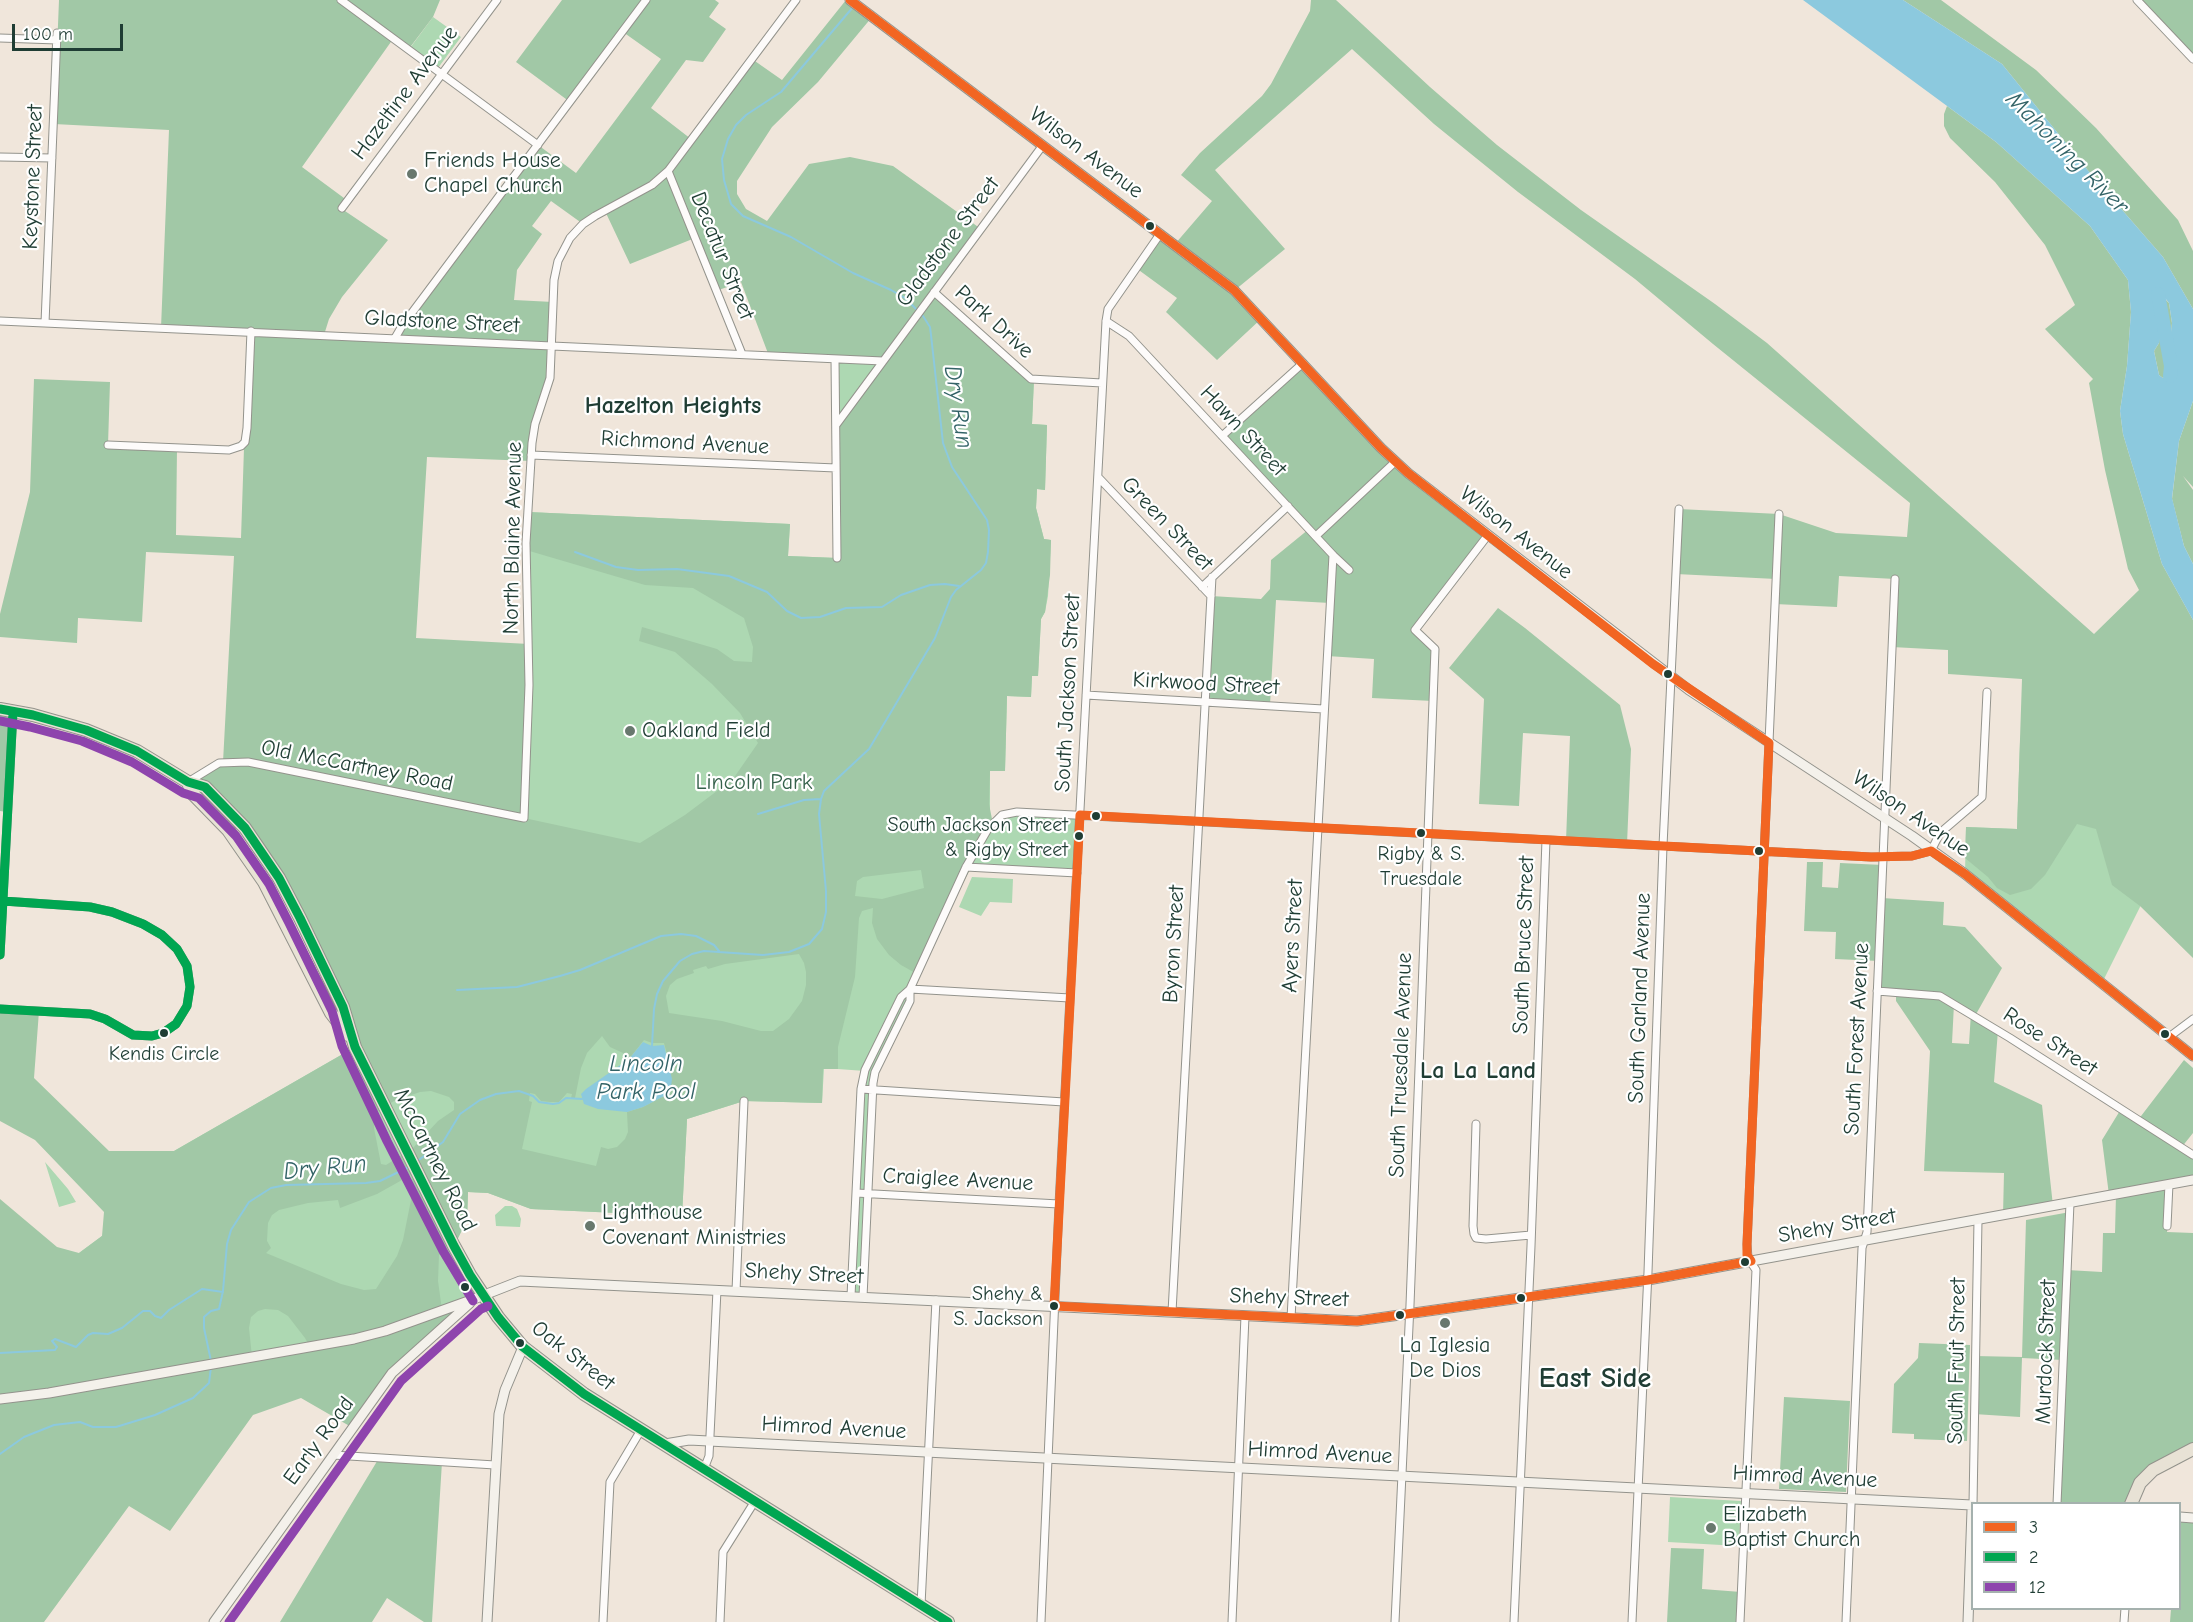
<!DOCTYPE html>
<html>
<head>
<meta charset="utf-8">
<style>
	body { margin:0 }
	#map { position:relative; width:2193px; height:1622px; overflow:hidden; background:#f0e6db; font-family:"Comic Neue",sans-serif }
	canvas { display:block }
	.legend { position:absolute; left:1971px; top:1502px; width:210px; height:108px; box-sizing:border-box; background:#fff; border:2px solid #a5b1ae; margin:0; padding:8px 10px; list-style:none; font-size:18px; color:#1f3d34 }
	.legend li { display:flex; align-items:center; gap:12px; height:30px }
	.legend b { width:30px; border:2px solid #a5b1ae }
	.scale { position:absolute; left:12px; top:24px; width:111px; height:27px; box-sizing:border-box; border:3px solid #1f3d34; border-top:0; padding-left:8px; font-size:18px; line-height:21px; white-space:nowrap; color:#1f3d34; -webkit-text-stroke:4px #fff; paint-order:stroke }
</style>
</head>
<body>
<div id="map">
<canvas width="2193" height="1622"></canvas>
<ul class="legend">
<li><b style="height:8px;background:#f26522"></b>3</li>
<li><b style="height:8px;background:#00a651"></b>2</li>
<li><b style="height:8px;background:#8e44ad"></b>12</li>
</ul>
<div class="scale">100 m</div>
</div>
<script>
const ctx = document.querySelector('canvas').getContext('2d');
ctx.lineJoin = 'round';
function fillPath(path, color) { ctx.fillStyle = color; ctx.fill(path, 'evenodd'); }
const toPath = rows => new Path2D(rows.map(r => 'M' + r).join(''));
function strokePath(path, color, width, dash) { ctx.strokeStyle = color; ctx.lineWidth = width; ctx.lineCap = dash ? 'butt' : 'round'; ctx.setLineDash(dash || []); ctx.stroke(path); }
function write(font, color, halo, rows, align = 'center') {
  ctx.font = font + ' "Comic Neue",sans-serif'; ctx.lineWidth = 4.5; ctx.setLineDash([]); ctx.textBaseline = 'middle'; ctx.strokeStyle = halo; ctx.fillStyle = color; for (const [text, x, y, turn = 0] of rows) {
    ctx.save(); ctx.translate(x, y); ctx.rotate((+turn || 0) * Math.PI / 180); ctx.textAlign = isNaN(turn) ? turn : align; if (halo) ctx.strokeText(text, 0, 0); ctx.fillText(text, 0, 0); ctx.restore();
  }
}
fillPath(toPath([
	[433,17,461,37,438,68,410,48],
	[934,292,1027,377,1034,379,1032,424,1047,425,1045,490,1037,489,1036,508,1044,539,1051,540,1048,596,1045,612,1041,619,1038,676,1032,676,1031,697,1007,696,1005,771,990,771,990,815,993,823,1006,813,1080,815,1077,873,966,867,910,989,910,1001,875,1072,873,1083,863,1297,851,1296,861,1089,865,1071,824,1068,822,1103,744,1101,687,1119,682,1216,531,1209,488,1193,468,1192,467,1220,454,1246,483,1295,385,1331,354,1339,193,1368,161,1421,115,1436,79,1434,49,1438,0,1465,0,1226,43,1261,79,1253,137,1210,179,1267,174,1151,355,1047,458,996,519,943,528,750,528,619,526,543,528,512,790,524,788,556,837,558,835,359,883,361],
	[2020,742,2152,883,2102,983,1965,874,1966,827,2017,829],
	[972,877,1013,879,1012,903,990,902,981,916,959,907],
	[45,1162,68,1189,76,1202,59,1207],
	[505,1206,512,1206,517,1209,521,1219,520,1227,496,1226,495,1215],
	[1670,1497,1741,1501,1739,1546,1668,1542]
]), '#add8b2');
fillPath(toPath([
	[59,0,440,0,433,17,408,50,393,39,302,167,348,201,342,209,388,240,342,297,329,319,324,335,395,338,538,145,576,173,661,59,623,32,570,102,516,62,562,0,715,0,719,3,709,17,726,29,703,62,686,60,651,108,691,139,752,59,782,80,846,0,872,17,818,82,772,127,737,181,737,194,746,209,767,221,809,164,850,157,893,166,981,229,934,292,1034,379,1032,424,1047,425,1045,490,1037,489,1036,508,1044,539,1051,540,1050,575,1045,612,1041,619,1038,676,1032,676,1031,697,1007,696,1005,771,990,771,989,804,993,824,917,974,901,965,889,955,877,939,872,923,873,908,862,911,859,918,855,977,838,1047,838,1069,823,1069,822,1103,744,1101,687,1119,682,1216,531,1209,488,1193,468,1192,467,1220,454,1246,439,1255,438,1281,442,1310,474,1299,402,1363,353,1428,301,1398,253,1415,170,1531,129,1506,44,1622,0,1622,0,1199,57,1247,79,1253,102,1236,104,1212,35,1140,0,1121,0,1009,39,1011,34,1078,109,1151,174,1151,355,1047,279,878,215,796,188,782,223,762,234,556,146,552,142,622,78,618,77,643,0,637,0,614,30,492,34,379,110,382,108,445,177,448,176,535,241,538,244,448,239,448,245,442,251,332,161,328,169,130,54,124],
	[551,201,583,224,605,211,630,264,695,238,716,291,741,282,769,356,882,361,836,425,837,558,788,556,790,524,528,512,526,550,645,585,693,588,744,618,753,647,752,662,734,661,717,649,642,627,639,641,675,652,712,684,740,713,758,743,733,779,685,815,640,843,524,818,529,644,416,638,427,457,531,461,535,424,551,366,553,302,514,300,517,270,542,234,532,226],
	[921,870,924,888,882,899,855,896,857,881,863,877],
	[799,954,804,963,806,972,806,985,802,1001,789,1019,773,1031,761,1031,722,1021,669,1013,666,996,670,985,677,979,694,973,693,970,706,966,708,969,725,964],
	[602,1036,610,1047,623,1053,629,1059,644,1040,652,1043,664,1043,670,1065,666,1095,643,1107,627,1112,628,1132,625,1139,617,1147,608,1149,601,1147,596,1166,522,1149,532,1102,529,1101,530,1093,535,1094,541,1101,550,1102,559,1102,567,1093,572,1094,571,1098,575,1098,581,1068,587,1053],
	[431,1091,449,1097,454,1102,454,1110,438,1121,413,1148,386,1165,381,1164,374,1128,375,1117,380,1109,394,1101,420,1092],
	[411,1175,413,1183,412,1195,403,1240,397,1256,376,1289,364,1290,341,1284,266,1253,271,1248,267,1241,268,1223,272,1215,279,1210,308,1203,338,1200,340,1208,377,1194],
	[265,1309,278,1310,288,1316,305,1338,310,1347,252,1357,249,1328,251,1317,258,1311],
	[1311,0,1336,0,1430,87,1497,145,1581,210,1715,304,1767,343,2094,634,2139,590,2128,569,2105,470,2089,383,2093,379,2045,329,2075,305,2045,245,1995,182,1950,138,1944,126,1944,114,1947,106,1996,142,2090,226,2128,280,2131,312,2127,366,2120,411,2123,434,2162,564,2193,620,2193,958,2140,906,2112,885,2096,829,2077,824,2045,875,2031,889,2010,895,1997,888,1988,877,1965,858,1966,827,2017,829,2022,679,1948,674,1948,650,1892,647,1895,579,1839,576,1837,607,1775,604,1776,579,1676,574,1679,509,1779,514,1836,533,1907,537,1910,503,1713,344,1635,279,1518,192,1434,124,1352,49,1215,170,1285,249,1235,290,1262,318,1217,360,1166,312,1177,298,1136,268,1160,234,1175,244,1212,201,1181,175,1200,153,1262,96,1271,84,1310,11],
	[1903,0,1941,0,2036,70,2096,128,2178,220,2193,251,2193,309,2163,257,2090,173,2002,64],
	[2138,0,2193,0,2193,59],
	[2164,298,2169,303,2172,323,2168,375,2163,378,2159,375,2154,351,2159,343,2161,305],
	[1303,363,1381,448,1488,535,1415,630,1433,645,1433,701,1372,698,1374,659,1327,656,1330,603,1276,600,1270,705,1205,702,1211,596,1261,599,1270,589,1271,560,1309,529,1222,436],
	[2193,401,2193,487,2183,476,2193,490,2193,564,2184,546,2172,499,2179,441],
	[1498,608,1525,628,1620,705,1631,749,1627,844,1566,841,1570,736,1523,733,1519,806,1479,804,1484,699,1449,668],
	[0,709,13,712,7,812,0,811],
	[1807,862,1823,862,1822,887,1838,888,1840,863,1883,865,1882,898,1944,902,1943,925,1965,927,2002,968,1975,1016,1998,1030,1994,1082,2042,1105,2053,1206,2003,1215,2004,1173,1924,1171,1930,1051,1896,1001,1896,993,1877,991,1879,961,1835,959,1836,932,1804,931],
	[1954,1004,1971,1013,1969,1044,1952,1043],
	[2184,1060,2193,1068,2193,1133,2181,1148,2193,1155,2193,1180,2169,1185,2167,1232,2193,1233,2193,1449,2164,1463,2131,1503,2057,1503,2063,1360,2022,1358,2020,1417,1974,1414,1975,1356,2022,1357,2026,1220,2070,1212,2067,1270,2102,1272,2103,1233,2115,1233,2116,1195,2109,1195,2102,1140,2121,1109,2138,1120],
	[1919,1343,1970,1345,1967,1441,1914,1439,1914,1434,1892,1433,1894,1384,1918,1358],
	[1784,1397,1850,1401,1846,1492,1779,1489],
	[379,1458,442,1462,432,1622,424,1622,387,1598,372,1622,280,1622],
	[2180,1517,2193,1518,2193,1622,2170,1622,2171,1609,2180,1608],
	[1671,1548,1704,1549,1702,1589,1741,1592,1740,1622,1667,1622]
]), '#a1c8a6');
fillPath(toPath([
	[1803,0,1903,0,2002,64,2090,173,2163,257,2193,309,2193,401,2179,441,2172,498,2184,546,2193,564,2193,620,2162,564,2123,434,2120,411,2127,366,2131,312,2128,280,2090,226,1996,142],
	[2165,298,2169,303,2172,323,2168,375,2163,378,2159,375,2154,351,2159,343,2161,305,2162,300],
	[643,1042,652,1046,664,1045,672,1079,671,1087,666,1095,643,1107,627,1112,598,1109,584,1104,581,1094,586,1089,629,1059]
]), '#8cc9de');
strokePath(toPath([
	[575,552,616,567,638,570,677,569,729,576,767,592,787,611,801,618,820,617,846,608,882,607,901,595,930,585,945,584,959,586],
	[758,814,804,800,821,799],
	[457,990,517,987,560,976,580,970,661,936,681,934,696,936,714,945,719,951],
	[652,1046,654,1009,657,994,663,981,680,961,692,954,704,951,763,955,789,952,809,944,822,929,826,912,826,891,819,814,821,799,824,791,869,749,935,638,951,597,956,590,981,570,986,563,988,552,989,530,987,520,952,467,943,443,931,335,930,327,923,316,905,298,891,290,853,273,791,237,743,216,731,204,724,180,722,159,728,139,736,125,746,115,781,92,853,7],
	[416,1162,443,1142,460,1114,480,1100,496,1094,519,1091,533,1096,539,1102,553,1104,559,1103,566,1098,582,1099],
	[0,1353,55,1350,57,1347,52,1341,55,1339,76,1347,88,1335,93,1333,108,1334,122,1328,143,1311,150,1311,155,1316,161,1318,169,1310,202,1289,223,1292],
	[211,1361,204,1328,204,1317,211,1311,219,1309,223,1291,227,1244,231,1230,249,1202,271,1188,286,1185,366,1183,380,1181,409,1167],
	[0,1454,24,1437,54,1425,80,1422,93,1427,116,1427,155,1415,193,1398,209,1383,211,1367]
]), '#8cc9de', 2);
strokePath(toPath([
	[2158,294,2171,366,2170,376]
]), '#8cc9de', 14);
const street = toPath([
	[341,0,538,145],
	[2137,0,2193,59],
	[0,38,57,40],
	[0,157,52,158],
	[668,171,742,354],
	[342,208,497,0],
	[934,292,1031,379,1102,383],
	[0,321,883,361],
	[1106,321,1129,336,1333,555,1349,570],
	[45,323,57,33],
	[395,338,402,326,646,0],
	[835,359,837,558],
	[836,425,1043,145],
	[1222,436,1303,363],
	[108,445,229,450,241,446,245,442,247,428,251,331],
	[531,455,836,468],
	[1098,477,1211,596],
	[1316,536,1396,461],
	[1202,587,1288,506],
	[1086,695,1323,709],
	[188,782,219,763,248,762,524,818,529,685,526,543,532,443,535,424,550,378,554,280,558,261,570,238,583,224,595,216,652,185,668,171,796,0],
	[966,867,1077,873],
	[0,955,13,712],
	[910,989,1070,998],
	[1877,991,1940,996,2010,1038,2193,1155],
	[0,1009,90,1014,105,1019,133,1035,152,1036,163,1033,176,1024,187,1006,190,987,187,966,177,949,162,935,143,924,112,912,90,907,3,901],
	[2169,1037,2193,1019],
	[861,1089,1064,1102],
	[1476,1124,1473,1226,1474,1234,1476,1238,1486,1239,1531,1235],
	[856,1193,1059,1204],
	[2167,1226,2169,1184],
	[736,1291,744,1101],
	[851,1296,861,1089,865,1070,901,997,910,989,966,867,988,829,1002,815,1017,812,1871,857,1912,856,1931,851,1940,833,1982,797,1987,692],
	[863,1297,873,1083,875,1072,910,1001,910,989],
	[1172,1312,1212,577],
	[1291,1318,1333,555],
	[333,1455,495,1465],
	[704,1469,709,1456,717,1290],
	[1973,1504,1978,1220],
	[2057,1504,2070,1203],
	[921,1605,936,1300],
	[603,1622,610,1482,641,1430],
	[720,1622,723,1552,755,1501],
	[1041,1622,1059,1204,1106,321,1108,309,1160,234],
	[1232,1622,1245,1316],
	[1395,1622,1410,1305,1435,649,1415,630,1488,535],
	[1514,1622,1531,1246,1546,840],
	[1632,1622,1648,1272,1663,846,1679,509],
	[1740,1622,1756,1270,1748,1258,1747,1244,1779,514],
	[1846,1622,1862,1248,1867,1232,1895,579],
	[2124,1622,2125,1608]
]);
const secondary = toPath([
	[850,0,1234,290,1381,448,1408,473,1689,690,1912,836,1965,874,2193,1056],
	[0,1399,49,1393,354,1339,385,1331,474,1299,520,1281,1357,1321,1648,1280,2193,1180],
	[665,1444,689,1440,1972,1505],
	[2180,1517,2193,1518],
	[214,1622,392,1373,470,1303],
	[487,1622,499,1414,505,1390,523,1347],
	[1968,1622,1972,1510]
]);
const highway = toPath([
	[0,709,33,715,86,730,137,751,188,782,205,787,245,828,279,878,300,918,343,1007,355,1047,454,1246,470,1275,498,1317,523,1347,584,1394,948,1622],
	[188,782,191,792,228,830,264,882,331,1013,348,1035],
	[2131,1504,2140,1483,2153,1470,2193,1449]
]);
strokePath(street, '#93938c', 9);
strokePath(secondary, '#93938c', 11);
strokePath(highway, '#93938c', 14);
strokePath(street, '#fdfbfa', 7);
strokePath(secondary, '#f4f1eb', 9);
strokePath(highway, '#e8e2d5', 12);
strokePath(toPath([
	[850,0,1234,290,1381,448,1408,473,1653,664,1769,743],
	[1080,815,1871,857,1912,856,1931,851],
	[1931,851,1965,874,2193,1056],
	[1751,1261,1747,1255,1747,1244,1769,743],
	[1054,1306,1357,1321,1648,1280,1751,1261],
	[1054,1306,1080,815]
]), '#f26522', 9);
strokePath(toPath([
	[0,709,33,715,86,730,137,751,188,782,205,787,245,828,279,878,300,918,343,1007,355,1047,454,1246,470,1275,498,1317,523,1347,584,1394,948,1622],
	[0,955,13,712],
	[0,1009,90,1014,105,1019,133,1035,152,1036,163,1033,176,1024,187,1006,190,987,187,966,177,949,162,935,143,924,112,912,90,907,3,901]
]), '#00a651', 9);
strokePath(toPath([
	[0,721,30,727,82,741,132,762,183,793,199,798,236,836,269,884,289,923,332,1011,342,1046,387,1141,443,1251,473,1301],
	[229,1622,401,1381,481,1309,488,1306]
]), '#8e44ad', 9);
for (const [x, y, r, color] of [
	[412,174,6,"#68786e"],
	[1150,226,5,"#1f3d34"],
	[1668,674,5,"#1f3d34"],
	[630,731,6,"#68786e"],
	[1096,816,5,"#1f3d34"],
	[1421,833,5,"#1f3d34"],
	[1079,836,5,"#1f3d34"],
	[1759,851,5,"#1f3d34"],
	[164,1033,5,"#1f3d34"],
	[2165,1034,5,"#1f3d34"],
	[590,1226,6,"#68786e"],
	[1745,1262,5,"#1f3d34"],
	[465,1287,5,"#1f3d34"],
	[1521,1298,5,"#1f3d34"],
	[1054,1306,5,"#1f3d34"],
	[1400,1315,5,"#1f3d34"],
	[1445,1323,6,"#68786e"],
	[520,1343,5,"#1f3d34"],
	[1711,1528,6,"#68786e"]
]) { const dot = new Path2D(); dot.arc(x, y, r, 0, 2 * Math.PI); ctx.fillStyle = color; ctx.fill(dot); strokePath(dot, '#fff', 2); }
write('20px', '#1f3d34', '#fff', [
	["South Jackson Street",1068,825],
	["& Rigby Street",1068,850],
	["Rigby & S.",1421,854,"center"],
	["Truesdale",1421,879,"center"],
	["Kendis Circle",164,1054,"center"],
	["Shehy &",1043,1294],
	["S. Jackson",1043,1319]
], 'right');
write('22px', '#1f3d34', '#fff', [
	["Hazeltine Avenue",405,93,-53],
	["Wilson Avenue",1086,153,37],
	["Keystone Street",33,177,-88],
	["Gladstone Street",948,242,-53],
	["Decatur Street",722,256,68],
	["Gladstone Street",442,322,3],
	["Park Drive",994,322,42],
	["Hawn Street",1243,431,47],
	["Richmond Avenue",685,443,3],
	["Green Street",1167,524,46],
	["Wilson Avenue",1516,533,38],
	["North Blaine Avenue",513,538,-89],
	["Kirkwood Street",1206,684,3],
	["South Jackson Street",1068,693,-87],
	["Old McCartney Road",357,766,11],
	["Wilson Avenue",1911,814,34],
	["Ayers Street",1293,936,-87],
	["Byron Street",1174,944,-87],
	["South Bruce Street",1524,945,-88],
	["South Garland Avenue",1640,998,-88],
	["South Forest Avenue",1857,1039,-87],
	["Rose Street",2050,1042,33],
	["South Truesdale Avenue",1401,1065,-88],
	["McCartney Road",435,1160,63],
	["Craiglee Avenue",958,1180,3],
	["Shehy Street",1837,1226,-10],
	["Shehy Street",804,1274,3],
	["Shehy Street",1289,1298,2],
	["Murdock Street",2046,1352,-88],
	["Oak Street",573,1356,38],
	["South Fruit Street",1957,1361,-89],
	["Himrod Avenue",834,1428,3],
	["Early Road",319,1441,-54],
	["Himrod Avenue",1320,1453,3],
	["Himrod Avenue",1805,1477,3]
]);
write('22px', '#1f3d34', '#fff', [
	["Friends House",424,161],
	["Chapel Church",424,186],
	["Oakland Field",642,731],
	["Lighthouse",602,1213],
	["Covenant Ministries",602,1238],
	["La Iglesia",1445,1346,"center"],
	["De Dios",1445,1371,"center"],
	["Elizabeth",1723,1515],
	["Baptist Church",1723,1540]
], 'left');
write('22px', '#35614b', '#fff', [
	["Lincoln Park",754,783]
]);
write('italic 24px', '#336367', '#fff', [
	["Mahoning River",2067,153,45],
	["Dry Run",958,407,81],
	["Lincoln",646,1064],
	["Park Pool",646,1092],
	["Dry Run",325,1168,-6]
]);
write('bold 24px', '#1f3d34', '#fff', [
	["Hazelton Heights",673,406],
	["La La Land",1478,1071]
]);
write('bold 28px', '#1f3d34', '#fff', [
	["East Side",1595,1379]
]);
</script>
</body>
</html>
